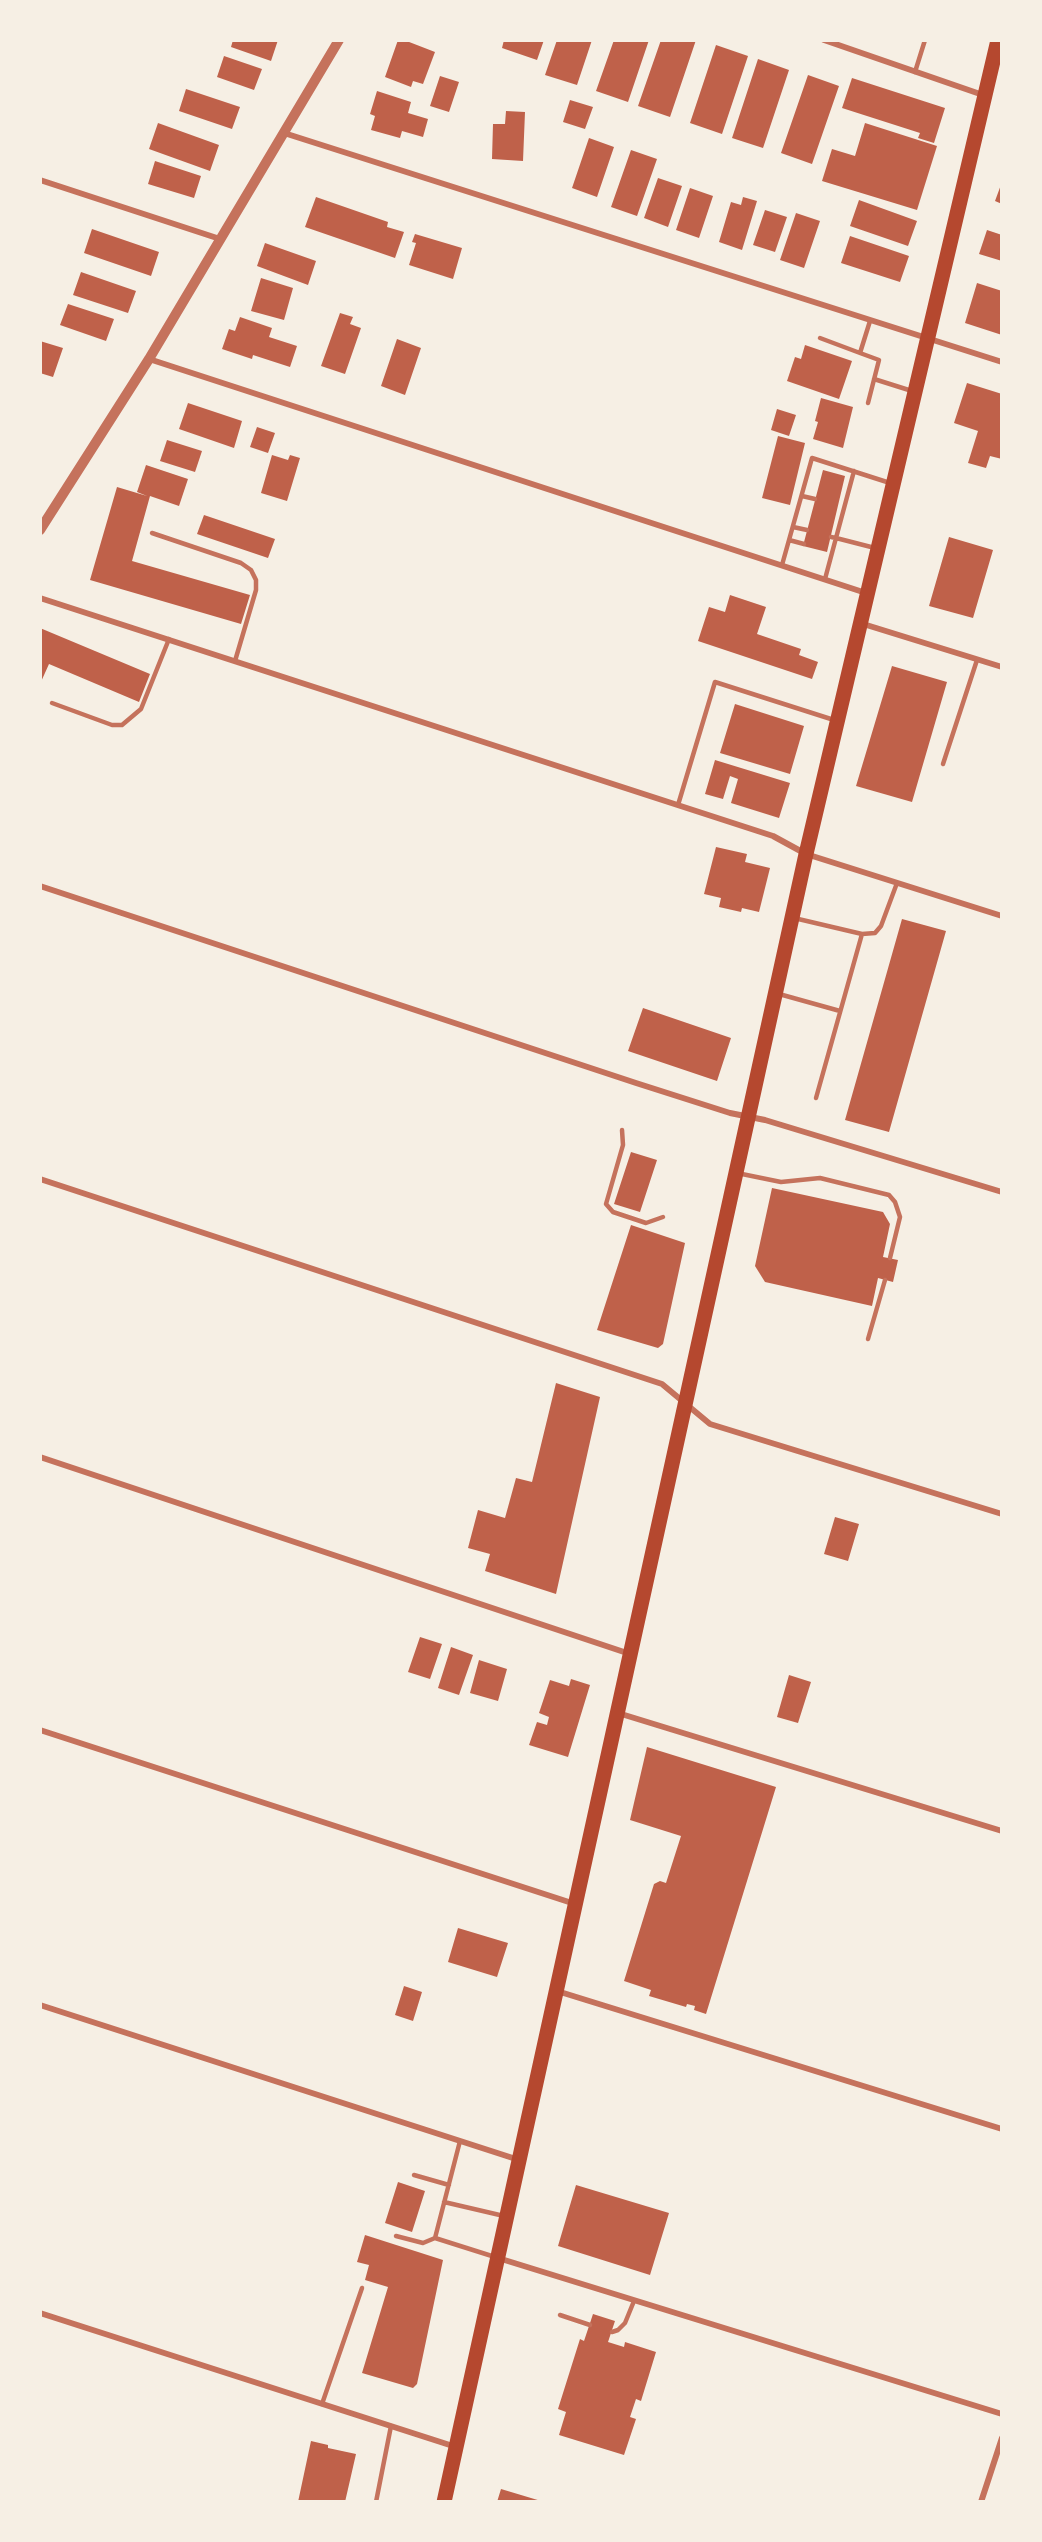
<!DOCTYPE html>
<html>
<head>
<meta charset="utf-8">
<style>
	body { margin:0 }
	#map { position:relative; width:1042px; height:2542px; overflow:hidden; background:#f6efe4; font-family:"Work Sans",sans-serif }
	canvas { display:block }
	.frame { position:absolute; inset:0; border:42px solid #f6efe4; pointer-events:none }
</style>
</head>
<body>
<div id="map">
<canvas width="1042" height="2542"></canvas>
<div class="frame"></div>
</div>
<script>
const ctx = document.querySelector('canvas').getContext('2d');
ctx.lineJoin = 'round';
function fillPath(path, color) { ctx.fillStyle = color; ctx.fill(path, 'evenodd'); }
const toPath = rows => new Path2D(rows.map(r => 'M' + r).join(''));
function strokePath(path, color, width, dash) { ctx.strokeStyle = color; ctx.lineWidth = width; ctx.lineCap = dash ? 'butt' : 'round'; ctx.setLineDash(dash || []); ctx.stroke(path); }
fillPath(toPath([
	[233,40,278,40,271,61,231,47],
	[398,40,404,40,435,52,423,84,413,81,411,87,385,77],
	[504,40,544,40,537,60,502,48],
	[557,40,592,40,577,85,545,75],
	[614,40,649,40,628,102,596,91],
	[661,40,696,40,670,117,638,106],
	[716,45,748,56,722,134,690,123],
	[224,56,262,69,254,90,217,77],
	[758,59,789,70,763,148,732,138],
	[808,75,839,86,812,164,781,153],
	[440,76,459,82,449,112,430,106],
	[852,78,945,108,934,143,918,138,920,133,842,108],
	[186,89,240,107,232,129,179,111],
	[377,91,411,102,408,113,428,119,423,137,402,131,400,138,371,130,375,116,370,114],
	[570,100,593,107,585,129,563,122],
	[506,111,525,112,523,161,492,159,493,124,505,124],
	[158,123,219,145,210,171,149,149],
	[865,123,937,146,917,210,822,181,832,149,855,156],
	[589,138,614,147,597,197,572,188],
	[631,150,657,159,637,216,611,207],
	[155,161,201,176,194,198,148,184],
	[658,178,682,186,668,227,644,218],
	[1002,182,1002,204,995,201],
	[690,188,713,196,699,238,676,230],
	[316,197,388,222,387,227,404,232,395,258,305,227],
	[743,197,757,201,742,250,719,242,731,202,741,205],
	[859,200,917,221,908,246,850,226],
	[765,210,787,217,775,252,753,245],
	[796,213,820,221,804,268,780,260],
	[92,229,159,252,151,276,84,253],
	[987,230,1002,235,1002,261,979,254],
	[415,234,462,248,453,279,409,265,416,243,412,242],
	[850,236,909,256,900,282,841,263],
	[265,243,316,261,308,285,257,266],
	[81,272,136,291,128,313,73,295],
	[261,278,293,288,284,320,251,311],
	[977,283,1002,291,1002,335,965,323],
	[68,304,114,319,106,341,60,325],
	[340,313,353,317,350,324,361,328,345,374,321,366],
	[240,317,272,328,269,337,297,346,290,367,253,355,252,359,222,349,229,329,235,331],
	[397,339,421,348,405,395,381,386],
	[40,341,63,348,53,377,40,373],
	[805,345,852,361,839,399,787,381,795,357,801,359],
	[967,383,1002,394,1002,459,990,456,986,468,968,463,978,431,954,423],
	[821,398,853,407,843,448,813,439,818,422,815,421],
	[188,403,242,421,234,448,179,429],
	[777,409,796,415,789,436,771,430],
	[257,427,275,433,268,453,250,447],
	[778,436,805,443,790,505,762,498],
	[167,440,202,451,195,472,160,461],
	[272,455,288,460,290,455,300,458,287,501,261,493],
	[146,465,188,479,179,506,150,496,132,561,250,595,241,624,90,580,117,487,147,496,137,492],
	[823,470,845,476,827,552,803,546],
	[204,515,275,539,268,558,197,534],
	[949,537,993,550,973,618,929,606],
	[730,595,766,607,757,634,801,649,799,655,818,662,812,679,698,641,709,607,725,612],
	[40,628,150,674,139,702,49,664,40,684],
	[892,666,947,682,912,802,856,786],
	[735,704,804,726,790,774,720,753],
	[715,760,790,783,779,818,731,803,738,779,730,776,723,799,705,794],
	[716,847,747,854,745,862,770,868,759,912,742,908,741,912,719,907,721,898,704,894],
	[902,919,946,931,889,1132,845,1120],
	[643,1008,731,1038,717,1081,628,1051],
	[631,1152,657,1160,640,1212,614,1204],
	[772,1188,883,1212,890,1224,883,1257,898,1260,893,1282,878,1278,872,1306,765,1282,755,1266],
	[631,1225,685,1243,663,1344,658,1348,597,1330],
	[556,1383,600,1397,556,1594,485,1571,490,1554,468,1548,478,1510,505,1518,516,1478,532,1482],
	[835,1517,859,1524,848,1561,824,1554],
	[420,1637,442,1644,430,1679,408,1672],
	[451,1647,473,1655,459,1695,438,1688],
	[479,1660,507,1669,498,1701,470,1693],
	[789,1675,811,1682,798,1723,777,1717],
	[571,1679,590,1685,568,1757,529,1745,537,1722,547,1725,549,1717,539,1713,550,1680,569,1686],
	[647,1747,776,1787,706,2014,694,2010,695,2006,687,2004,686,2007,649,1996,651,1990,624,1981,654,1884,660,1881,666,1883,681,1836,630,1820],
	[458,1928,508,1943,497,1977,448,1962],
	[404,1986,422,1992,413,2021,395,2015],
	[398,2182,425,2191,412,2232,385,2223],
	[576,2185,669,2213,650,2275,558,2246],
	[365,2235,443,2260,417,2384,413,2388,362,2373,388,2287,365,2280,369,2265,357,2262],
	[593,2314,615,2321,608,2342,624,2347,625,2342,656,2352,641,2401,636,2399,630,2417,636,2419,624,2455,559,2435,566,2412,558,2409,580,2339,584,2341],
	[311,2441,328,2445,328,2448,356,2454,345,2502,298,2502],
	[501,2489,541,2501,541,2502,497,2502]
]), '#bf614a');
strokePath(toPath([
	[915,72,925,40],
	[820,338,860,353],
	[874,379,912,391],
	[868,403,879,360,860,353,870,321],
	[854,471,836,538,875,548],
	[802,496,815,499],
	[793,527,807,530],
	[152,533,241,563,251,570,256,580,256,590,235,661],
	[789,540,804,544],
	[782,565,812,458,890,483],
	[825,579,836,538,831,537],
	[52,703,112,725,122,725,141,709,169,639],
	[943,764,977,660],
	[678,805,715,682,834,720],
	[794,918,862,934,875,933,881,926,897,883],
	[779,994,840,1011],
	[816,1098,862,934],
	[622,1130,623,1145,606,1204,613,1212,646,1223,663,1217],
	[737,1173,781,1182,820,1178,889,1195,895,1202,900,1217,890,1258],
	[868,1339,885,1280],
	[460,2141,435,2238,495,2257],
	[414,2175,449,2185],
	[444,2202,504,2216],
	[396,2236,423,2243,435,2238],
	[560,2315,590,2325],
	[612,2332,618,2330,625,2323,634,2301],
	[322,2404,362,2288],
	[376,2502,391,2426]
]), '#c5725c', 4.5);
strokePath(toPath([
	[824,40,983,95],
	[284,133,1002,362],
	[40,180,220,239],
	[149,359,866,593],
	[40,598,773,836,806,854,1002,916],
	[860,623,1002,667],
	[40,886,636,1083,730,1113,765,1120,1002,1192],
	[40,1179,662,1384,710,1424,1002,1514],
	[40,1457,630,1654],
	[618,1713,1002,1831],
	[40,1730,575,1904],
	[557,1991,1002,2129],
	[40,2005,519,2160],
	[498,2258,1002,2414],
	[40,2313,456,2447],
	[981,2502,1002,2438]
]), '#c5725c', 6);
strokePath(toPath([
	[40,530,149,359,339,40]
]), '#c5725c', 10);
strokePath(toPath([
	[444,2502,806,854,998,40]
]), '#b5482f', 15);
</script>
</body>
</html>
